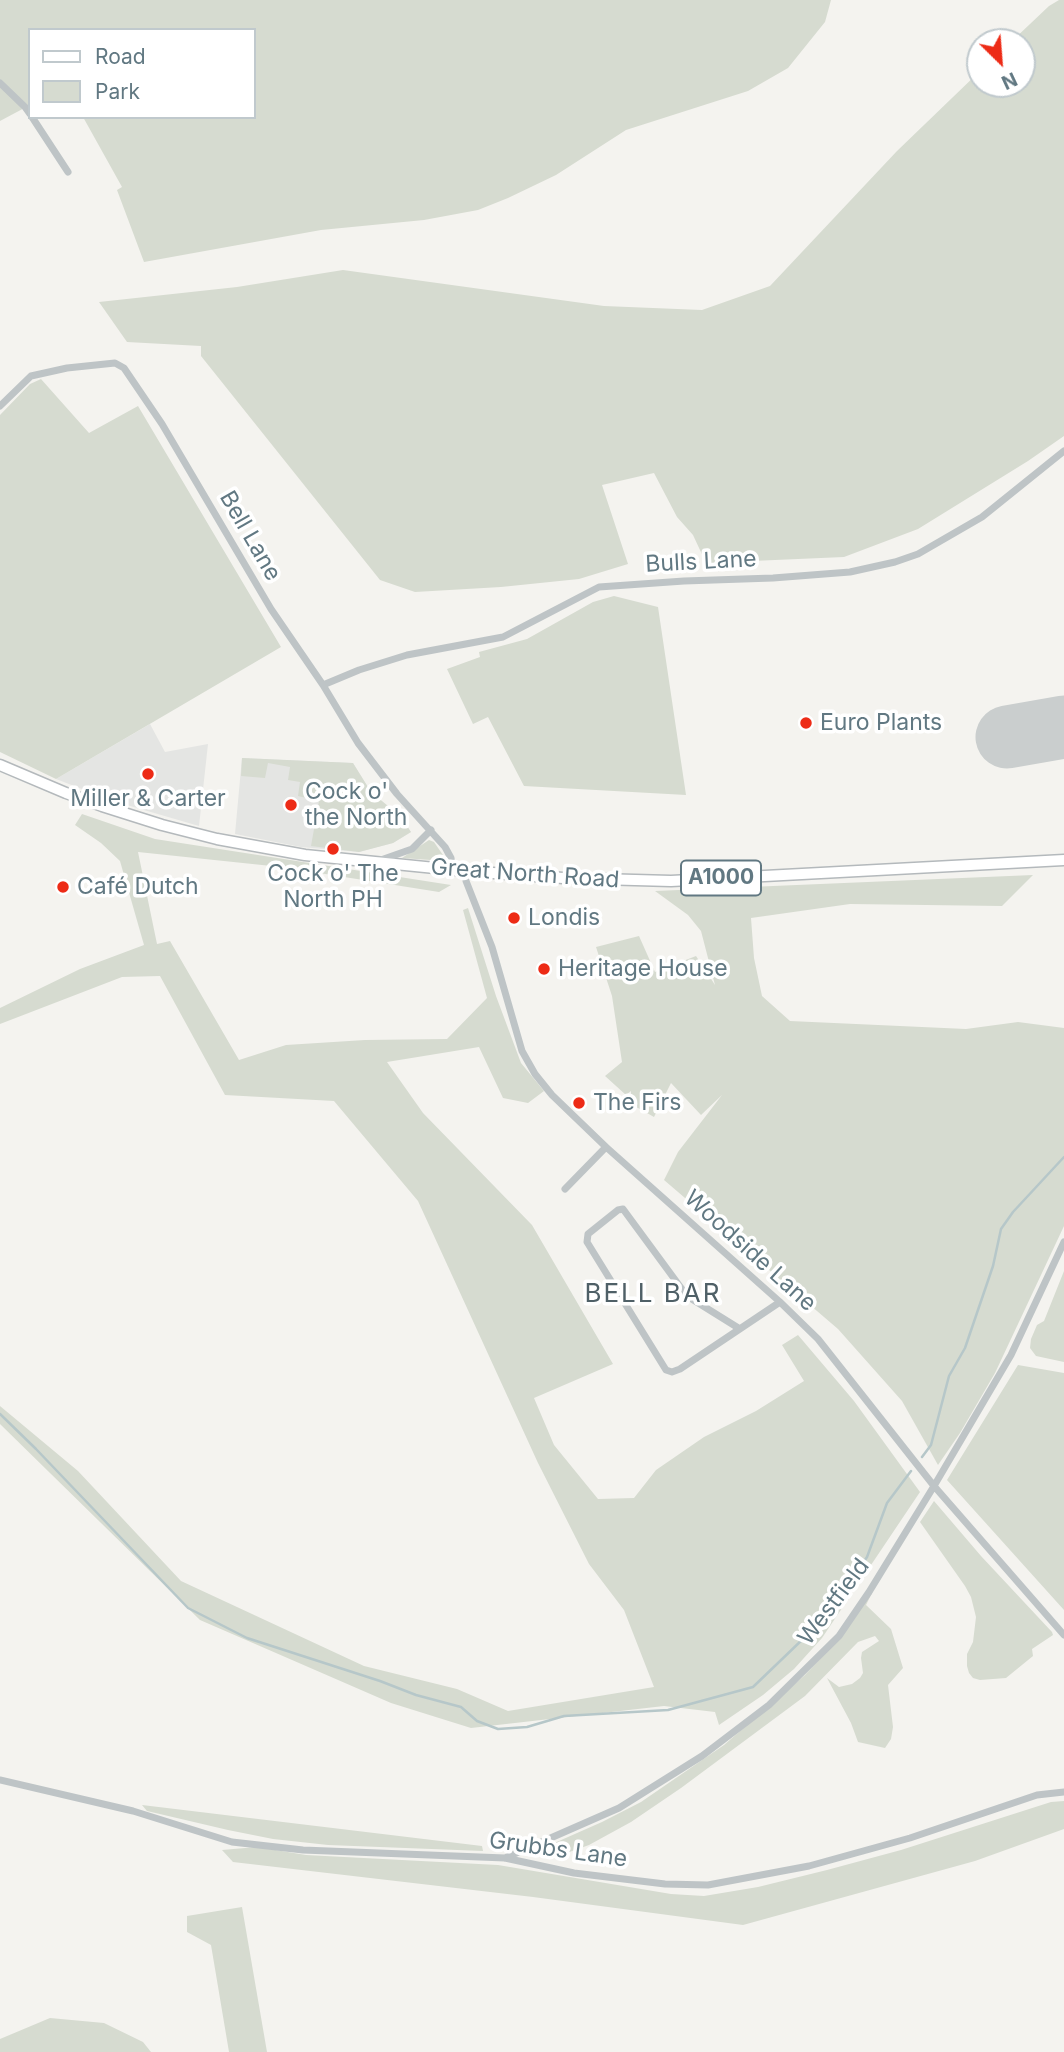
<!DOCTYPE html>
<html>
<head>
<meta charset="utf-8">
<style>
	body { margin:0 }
	#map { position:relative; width:1064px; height:2052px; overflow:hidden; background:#f4f3ef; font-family:Inter,sans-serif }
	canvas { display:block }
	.legend { position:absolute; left:28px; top:28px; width:228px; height:91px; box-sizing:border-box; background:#fff; border:2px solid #c0c9cd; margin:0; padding:9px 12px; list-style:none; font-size:21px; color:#617882 }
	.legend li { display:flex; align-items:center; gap:14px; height:35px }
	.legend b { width:35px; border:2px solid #c0c9cd }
	.north { position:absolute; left:966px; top:28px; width:70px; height:70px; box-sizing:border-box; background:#fff; border:2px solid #c0c9cd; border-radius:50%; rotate:155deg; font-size:19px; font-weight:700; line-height:28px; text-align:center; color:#617882 }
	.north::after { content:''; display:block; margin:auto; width:24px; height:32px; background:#ed2b16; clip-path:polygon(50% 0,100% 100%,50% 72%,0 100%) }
</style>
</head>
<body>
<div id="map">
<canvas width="1064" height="2052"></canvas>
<ul class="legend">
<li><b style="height:9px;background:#fff"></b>Road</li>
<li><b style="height:19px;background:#d6dbd0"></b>Park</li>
</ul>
<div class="north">N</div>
</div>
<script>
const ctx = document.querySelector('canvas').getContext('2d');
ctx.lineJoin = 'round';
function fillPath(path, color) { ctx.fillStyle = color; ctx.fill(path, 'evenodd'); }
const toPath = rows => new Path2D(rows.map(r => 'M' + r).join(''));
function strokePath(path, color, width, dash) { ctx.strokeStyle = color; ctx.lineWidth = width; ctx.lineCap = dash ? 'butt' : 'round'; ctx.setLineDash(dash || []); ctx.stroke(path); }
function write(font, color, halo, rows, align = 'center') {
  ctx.font = font + ' Inter,sans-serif'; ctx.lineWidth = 7; ctx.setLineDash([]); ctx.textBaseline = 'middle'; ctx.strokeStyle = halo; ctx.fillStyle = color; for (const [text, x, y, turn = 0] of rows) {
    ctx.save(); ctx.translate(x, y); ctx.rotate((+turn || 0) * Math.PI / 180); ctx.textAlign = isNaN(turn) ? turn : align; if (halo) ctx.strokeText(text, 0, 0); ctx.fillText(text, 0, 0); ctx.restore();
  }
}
fillPath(toPath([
	[150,724,165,752,208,744,199,826,113,801,56,779],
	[242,758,353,763,371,792,400,816,411,832,393,843,359,852,301,847,235,834]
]), '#e4e5e3');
fillPath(toPath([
	[0,0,831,0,825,22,788,68,748,91,626,130,556,175,508,198,478,210,424,220,321,230,144,262,117,190,122,187,83,117,254,117,254,30,30,30,30,105,0,121],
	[1059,0,1064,0,1064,436,1028,461,918,529,844,557,706,563,693,535,677,517,654,473,602,485,628,564,579,579,501,587,415,592,380,580,201,356,201,346,127,342,99,302,237,287,343,270,604,306,702,310,770,286,897,151,980,71,980,84,1022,84,1022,42,1011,42,1049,6],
	[41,379,89,433,138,406,281,647,56,779,0,752,0,415,30,384],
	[614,596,658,607,686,795,524,786,488,717,473,724,447,669,480,657,479,652,527,639,593,602],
	[242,758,353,763,371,792,400,816,411,832,393,843,359,852,311,846,319,801,298,796,300,782,288,780,290,767,268,763,265,778,241,776],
	[82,814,155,839,451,885,439,892,281,867,138,852,157,944,170,941,239,1060,286,1045,365,1040,447,1039,487,998,463,910,468,908,496,996,521,1063,544,1091,528,1103,503,1098,479,1047,387,1062,423,1113,532,1225,613,1364,534,1398,554,1445,598,1499,634,1498,656,1470,704,1437,756,1411,804,1381,782,1345,798,1335,854,1401,920,1492,822,1638,794,1669,763,1695,719,1725,715,1712,664,1706,471,1728,391,1703,200,1620,0,1424,0,1406,78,1471,181,1581,364,1666,457,1689,508,1711,654,1687,624,1610,589,1564,538,1463,418,1201,334,1101,225,1095,160,976,122,977,0,1024,0,1008,80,969,144,945,120,861,101,843,75,825],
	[429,840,434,842,445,858,445,861,402,858],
	[1033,875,1002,906,850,904,751,918,754,958,762,996,790,1021,966,1029,1018,1022,1064,1028,1064,1226,995,1373,960,1433,938,1465,902,1401,838,1329,664,1180,678,1152,722,1095,701,1115,671,1083,654,1117,631,1104,631,1091,626,1095,605,1076,622,1062,612,996,596,947,639,936,655,972,696,956,715,985,701,931,688,915,655,891],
	[1064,1271,1064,1362,1036,1356,1030,1348,1031,1339,1037,1325,1044,1321],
	[1018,1365,1064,1373,1064,1610,947,1480],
	[934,1501,981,1556,1052,1632,1053,1635,1032,1649,1033,1656,1006,1678,980,1680,973,1678,969,1673,967,1666,967,1654,973,1642,976,1617,971,1597,965,1586,920,1522],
	[873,1591,866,1605,891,1629,903,1668,888,1685,893,1727,891,1739,885,1748,858,1742,851,1723,827,1678,839,1687,852,1684,860,1678,863,1673,861,1658,862,1652,879,1641,875,1636,858,1642,805,1696,681,1788,631,1822,589,1845,561,1855,534,1852,602,1822,641,1802,724,1745,805,1675,838,1640],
	[1064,1801,1064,1829,975,1861,743,1925,533,1897,233,1862,222,1850,257,1847,306,1855,498,1865,671,1894,704,1896,758,1887,827,1870,901,1850,1051,1802],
	[142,1805,482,1846,483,1851,328,1845,273,1839,228,1830,147,1811],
	[242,1907,267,2052,229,2052,211,1945,187,1932,187,1916],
	[50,2018,104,2023,143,2042,151,2052,0,2052,0,2039]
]), '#d6dbd0');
strokePath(toPath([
	[0,1414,36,1449,188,1608,247,1638,380,1681,416,1695,461,1707,477,1721,498,1729,527,1727,564,1716,668,1710,753,1687,829,1614,867,1557,887,1503,911,1471],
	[922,1457,931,1445,949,1376,965,1348,993,1266,1001,1229,1013,1212,1064,1157]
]), '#b6c7c9', 2.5);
strokePath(toPath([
	[1007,737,1064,727]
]), '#cacece', 63);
const primary = toPath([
	[0,765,66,793,102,806,162,825,217,839,305,855,465,871,563,878,671,881,1064,860]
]);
strokePath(primary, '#b4b9bc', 13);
strokePath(toPath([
	[0,83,25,107,30,114],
	[32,117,68,172],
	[0,406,31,376,67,368,115,363,124,368,162,424,271,609,323,685,358,743,397,794,445,847,451,858,453,870],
	[323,685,359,670,407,655,503,637,599,587,684,581,773,578,850,572,895,562,918,554,982,517,1064,451],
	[378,861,412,849,431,830],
	[465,871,466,881,492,947,522,1051,535,1074,552,1095,606,1147,780,1302,818,1339,934,1486,1064,1635],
	[565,1189,606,1147],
	[740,1329,687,1296,623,1209,618,1210,588,1234,587,1242,666,1370,672,1372,680,1369,780,1302],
	[0,1780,133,1811,232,1842,303,1850,505,1858,574,1873,665,1884,708,1885,809,1866,910,1838,1037,1795,1064,1792],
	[505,1858,619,1808,702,1756,769,1705,839,1636,869,1592,934,1486,1011,1355,1064,1242]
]), '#bec4c6', 7);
strokePath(primary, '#fff', 10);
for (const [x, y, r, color] of [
	[806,723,7,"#ed2b16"],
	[148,774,7,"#ed2b16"],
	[291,805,7,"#ed2b16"],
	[333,849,7,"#ed2b16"],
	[63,887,7,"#ed2b16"],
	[514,918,7,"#ed2b16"],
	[544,969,7,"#ed2b16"],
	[579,1103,7,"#ed2b16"]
]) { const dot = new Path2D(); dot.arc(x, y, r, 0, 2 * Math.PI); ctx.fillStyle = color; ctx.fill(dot); strokePath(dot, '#fff', 2.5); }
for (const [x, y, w] of [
	[721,878,80]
]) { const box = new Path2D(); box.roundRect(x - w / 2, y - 17.5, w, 35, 5); ctx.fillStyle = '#fff'; ctx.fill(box); strokePath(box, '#617882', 2); }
write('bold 21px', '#617882', null, [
	["A1000",721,878]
]);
write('23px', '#617882', '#fff', [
	["Bell Lane",250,536,60],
	["Bulls Lane",701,562,-3],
	["Great North Road",525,874,4],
	["Woodside Lane",750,1251,42],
	["Westfield",834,1602,-53],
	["Grubbs Lane",558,1850,8]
]);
write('23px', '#617882', '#fff', [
	["Euro Plants",820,723],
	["Cock o'",305,792],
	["the North",305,818],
	["Miller & Carter",148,799,"center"],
	["Cock o' The",333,874,"center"],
	["North PH",333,900,"center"],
	["Café Dutch",77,887],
	["Londis",528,918],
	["Heritage House",558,969],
	["The Firs",593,1103]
], 'left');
ctx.letterSpacing = '2px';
write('26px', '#4f6067', '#fff', [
	["BELL BAR",653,1294]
]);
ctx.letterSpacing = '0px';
</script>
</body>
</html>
